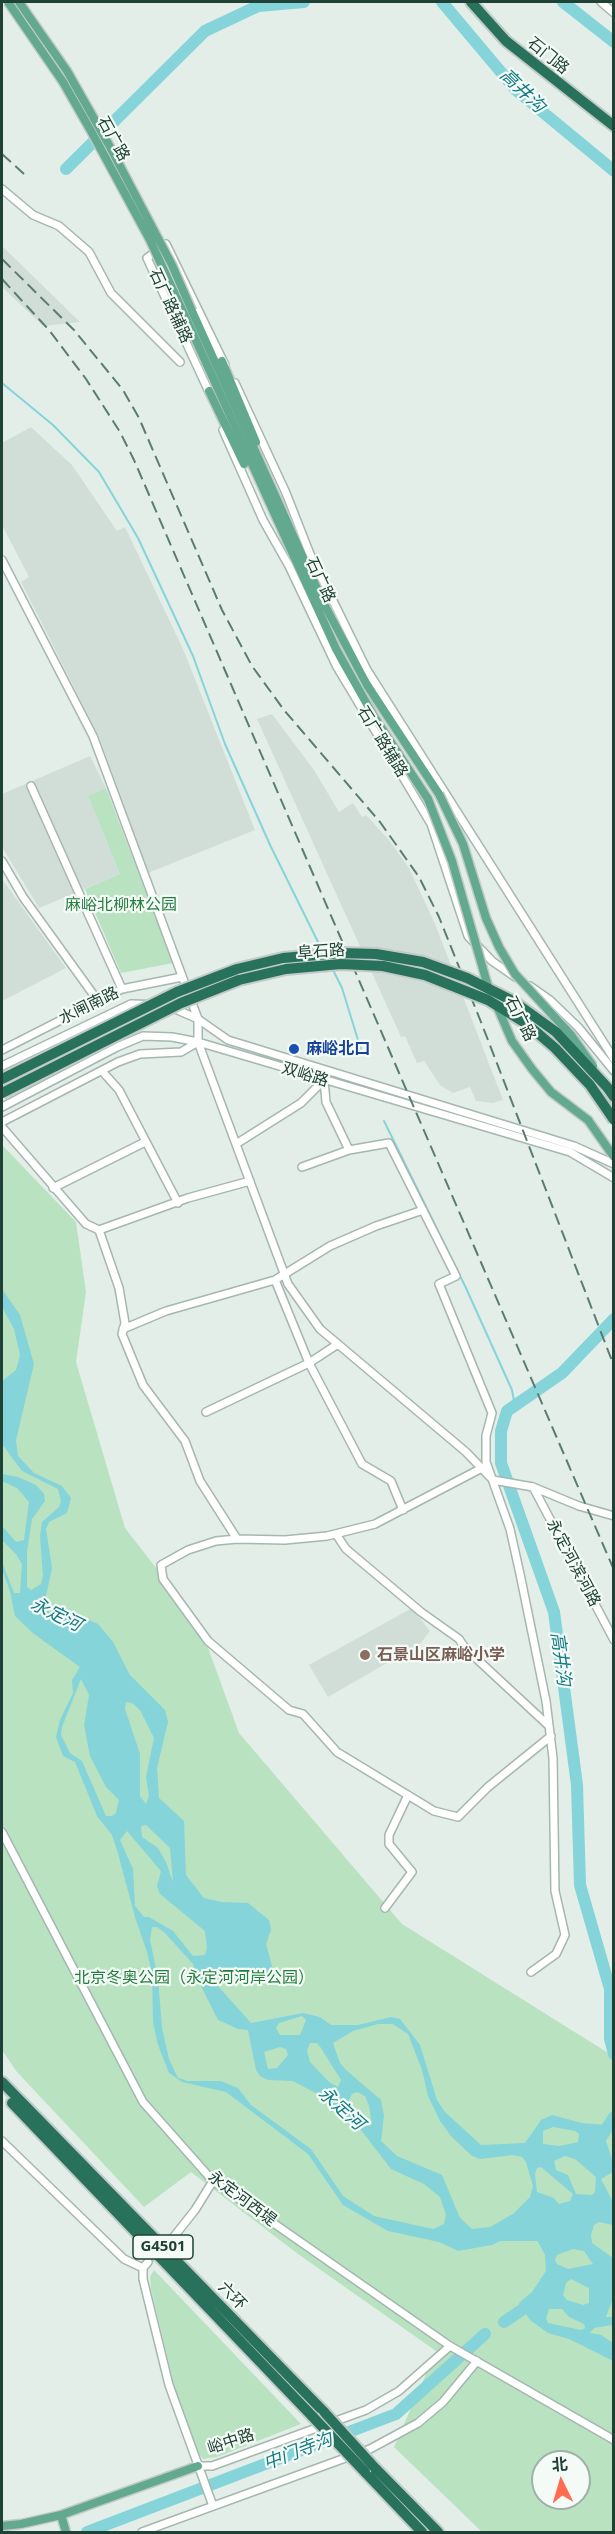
<!DOCTYPE html>
<html>
<head>
<meta charset="utf-8">
<style>
	body { margin:0 }
	#map { position:relative; width:615px; height:2534px; overflow:hidden; background:#e3eee8; font-family:"Open Sans","Noto Sans SC",sans-serif }
	canvas { display:block }
	.frame { position:absolute; inset:0; border:3px solid #204236; pointer-events:none }
	.north { position:absolute; left:531px; top:2450px; width:60px; height:60px; box-sizing:border-box; background:#f4faf6; border:2px solid #9fb0a9; border-radius:50%; rotate:355deg; font-size:16px; font-weight:700; line-height:24px; text-align:center; color:#204236 }
	.north::after { content:''; display:block; margin:auto; width:21px; height:27px; background:#ff6c50; clip-path:polygon(50% 0,100% 100%,50% 72%,0 100%) }
</style>
</head>
<body>
<div id="map">
<canvas width="615" height="2534"></canvas>
<div class="frame"></div>
<div class="north">北</div>
</div>
<script>
const ctx = document.querySelector('canvas').getContext('2d');
ctx.lineJoin = 'round';
function fillPath(path, color) { ctx.fillStyle = color; ctx.fill(path, 'evenodd'); }
const toPath = rows => new Path2D(rows.map(r => 'M' + r).join(''));
function strokePath(path, color, width, dash) { ctx.strokeStyle = color; ctx.lineWidth = width; ctx.lineCap = dash ? 'butt' : 'round'; ctx.setLineDash(dash || []); ctx.stroke(path); }
function write(font, color, halo, rows, align = 'center') {
  ctx.font = font + ' "Open Sans","Noto Sans SC",sans-serif'; ctx.lineWidth = 4.5; ctx.setLineDash([]); ctx.textBaseline = 'middle'; ctx.strokeStyle = halo; ctx.fillStyle = color; for (const [text, x, y, turn = 0] of rows) {
    ctx.save(); ctx.translate(x, y); ctx.rotate((+turn || 0) * Math.PI / 180); ctx.textAlign = isNaN(turn) ? turn : align; if (halo) ctx.strokeText(text, 0, 0); ctx.fillText(text, 0, 0); ctx.restore();
  }
}
fillPath(toPath([
	[2,246,80,322,43,326,2,287],
	[31,427,72,465,117,531,125,527,183,649,255,830,148,873,99,737,21,582,29,577,2,525,2,443],
	[272,714,314,770,339,812,353,803,362,817,366,815,388,839,409,868,435,924,503,1100,493,1103,476,1101,470,1087,453,1093,440,1085,424,1061,417,1063,405,1036,401,1037,257,719],
	[90,756,106,788,88,796,120,874,39,908,2,847,2,794],
	[2,879,66,968,2,1001],
	[412,1608,430,1631,420,1644,328,1697,309,1665]
]), '#d1ded7');
fillPath(toPath([
	[106,788,173,963,121,973,85,889,120,874,88,796],
	[2,1145,76,1222,86,1292,76,1362,125,1528,199,1623,239,1733,402,1924,613,2056,613,2532,482,2532,394,2447,436,2351,298,2254,191,2172,144,2207,17,2072,2,2050],
	[543,2462,579,2462,579,2498,543,2498],
	[154,2270,301,2424,217,2457,203,2459,198,2453,175,2389,151,2289,150,2277]
]), '#b9e2c1');
fillPath(toPath([
	[2,1289,20,1315,34,1364,16,1440,18,1456,34,1473,62,1486,71,1498,67,1513,49,1522,46,1529,52,1568,44,1605,50,1613,82,1617,98,1624,113,1642,130,1675,165,1710,168,1722,157,1768,159,1798,184,1821,186,1875,204,1898,221,1902,248,1903,269,1920,271,1930,266,1944,275,1977,272,1982,268,1983,228,1968,217,1970,214,1973,217,1985,251,2023,303,2013,320,2017,331,2025,358,2025,391,2017,400,2019,420,2045,437,2100,445,2112,481,2145,525,2143,541,2120,552,2115,582,2123,606,2125,611,2129,606,2141,613,2162,613,2172,601,2179,613,2202,613,2225,599,2222,594,2225,591,2235,592,2243,613,2258,613,2298,606,2317,613,2317,613,2325,594,2328,590,2333,601,2335,613,2343,613,2361,569,2339,548,2333,530,2320,519,2303,532,2292,546,2271,545,2255,537,2240,518,2232,492,2245,458,2251,439,2242,388,2231,343,2205,308,2154,226,2092,182,2082,169,2073,158,2045,153,2022,152,1973,147,1952,135,1917,117,1850,112,1835,97,1816,75,1762,63,1756,56,1737,60,1720,73,1693,72,1680,80,1667,34,1634,15,1616,10,1591,2,1569,2,1562,14,1593,20,1593,22,1564,16,1554,2,1540,2,1526,16,1542,24,1540,29,1502,17,1488,2,1481,2,1474,18,1477,36,1485,44,1494,45,1501,32,1519,27,1552,27,1587,31,1590,41,1584,43,1576,40,1536,42,1522,59,1507,61,1501,58,1489,22,1471,2,1444,2,1381,16,1370,20,1355,14,1329,2,1307],
	[81,1679,89,1695,84,1725,90,1756,106,1787,119,1800,116,1813,112,1816,106,1816,82,1761,70,1753,61,1735,62,1727],
	[126,1702,132,1703,140,1710,154,1738,146,1777,149,1796,146,1804,140,1796,140,1754,125,1709],
	[146,1825,170,1848,173,1882,166,1862,158,1848,142,1837,141,1826],
	[127,1831,161,1871,157,1886,160,1894,205,1931,207,1948,205,1955,193,1956,173,1931,149,1917,144,1917,135,1906,133,1869,120,1840],
	[152,1927,157,1927,165,1933,193,1964,197,1978,218,2020,238,2029,248,2030,256,2070,260,2076,268,2080,293,2081,325,2098,361,2130,391,2169,424,2184,440,2197,446,2215,444,2224,433,2229,374,2216,343,2196,311,2149,251,2105,238,2088,221,2081,188,2081,178,2078,169,2059,162,2028,158,1978,150,1940],
	[302,2016,306,2020,300,2035,280,2035,276,2028,279,2023],
	[378,2024,393,2024,408,2034,422,2070,428,2096,440,2121,451,2136,472,2156,480,2159,513,2155,522,2157,526,2162,533,2186,530,2197,513,2214,490,2227,472,2229,460,2218,442,2175,397,2156,381,2141,384,2116,381,2100,346,2070,340,2063,333,2043,353,2031],
	[310,2043,317,2043,321,2048,341,2080,338,2087,329,2082,310,2062,307,2051],
	[280,2047,286,2049,288,2055,277,2068,268,2069,264,2052],
	[357,2092,365,2096,369,2106,372,2125,366,2126,353,2111,349,2100,352,2094],
	[553,2127,575,2131,579,2134,578,2142,560,2146,543,2144,543,2131],
	[565,2156,575,2159,596,2177,595,2192,592,2195,576,2194,568,2175,556,2170,554,2161],
	[541,2167,573,2194,570,2201,559,2204,554,2198,537,2192,535,2174,537,2168],
	[573,2249,584,2251,593,2264,568,2269,557,2264,555,2260,557,2255],
	[571,2279,589,2288,589,2303,583,2305,567,2300,563,2295,566,2283],
	[549,2309,562,2309,569,2317,584,2324,585,2328,581,2330,548,2323,546,2318]
]), '#85d4d9');
strokePath(toPath([
	[2,383,53,425,99,472,138,538,193,656,225,744,271,847,322,950],
	[332,968,342,988,362,1053],
	[384,1121,466,1288,512,1390,515,1406]
]), '#85d4d9', 2);
strokePath(toPath([
	[442,2,516,90,614,171],
	[563,2,614,42],
	[66,169,205,31,258,6,304,2],
	[614,1319,562,1373,507,1411,501,1431,501,1463,554,1612,577,1785,580,1885,610,1989,610,2039,614,2054],
	[600,2139,614,2117],
	[496,2235,541,2235],
	[504,2322,535,2301],
	[87,2532,396,2414,485,2334]
]), '#85d4d9', 12);
strokePath(toPath([
	[148,2262,172,2239]
]), '#bcccc4', 7, [7, 3.5]);
const minor = toPath([
	[601,2,614,13],
	[2,189,33,215,59,226,89,252,111,293,180,362],
	[235,383,286,493,310,554,367,670,614,1059],
	[210,394,147,258,166,244,225,365],
	[223,430,263,520,289,566,337,667,431,824,468,936,492,961,515,977],
	[2,560,93,736,198,1019,198,1042,288,1284,320,1329,466,1452,493,1480,533,1487,579,1506,614,1516],
	[31,786,122,989],
	[2,861,23,897,98,1001],
	[530,986,550,1000,578,1027,614,1071],
	[2,1050,122,989,182,977],
	[2,1066,131,1004,166,1005,198,1019,228,1040,574,1146,614,1164],
	[102,1071,119,1090,178,1203],
	[324,1080,326,1102,349,1150],
	[2,1107,117,1047,143,1036,172,1037,198,1042,570,1152,614,1178],
	[2,1122,118,1062,140,1054,181,1052,198,1042],
	[2,1127,86,1224,99,1230,188,1198,250,1181],
	[236,1144,301,1103,324,1080],
	[302,1167,349,1150,389,1143,456,1276,439,1284,492,1413,486,1436,486,1462,510,1529,520,1574,546,1701,553,1758,555,1891,565,1935,556,1954,531,1972],
	[53,1188,145,1142],
	[99,1230,119,1288,125,1323,122,1334,143,1385,185,1441,200,1481,237,1539],
	[275,1280,309,1363,362,1464,391,1481,403,1510],
	[123,1329,166,1311,275,1280,330,1246,376,1226,423,1210],
	[206,1412,309,1363,338,1344],
	[482,1468,375,1524,327,1536,285,1540,237,1539,216,1541,188,1550,161,1565,163,1579,208,1641,289,1710,303,1714,337,1752,434,1811,458,1817,488,1787,551,1736],
	[533,1487,614,1640],
	[336,1534,346,1549,421,1612,459,1639,465,1648,549,1726],
	[2,1832,143,2102,213,2181,450,2346,614,2440],
	[385,1908,412,1872,389,1844,389,1835,408,1795],
	[2,2141,124,2259,143,2268],
	[172,2239,195,2210,213,2181],
	[148,2262,143,2268,143,2279,169,2385,213,2506],
	[198,2466,212,2466,366,2410,399,2391,450,2346],
	[142,2532,370,2449,418,2423,443,2402,477,2361]
]);
const major = toPath([
	[192,311,323,602,367,685,439,794],
	[184,314,336,649,373,715,428,799],
	[222,361,256,442],
	[209,391,244,464],
	[588,1120,614,1157],
	[61,2515,66,2532],
	[2,2526,21,2524,61,2515,198,2466]
]);
const highway = toPath([
	[471,2,506,41,614,126],
	[607,1087,614,1097],
	[2,2082,325,2413],
	[12,2103,313,2417],
	[375,2468,438,2532],
	[365,2472,422,2532]
]);
strokePath(minor, '#a5b7af', 10);
strokePath(major, '#c1cac7', 11);
strokePath(highway, '#c1cac7', 14);
strokePath(minor, '#fff', 7);
strokePath(major, '#62a990', 8);
strokePath(highway, '#28725c', 10);
strokePath(toPath([
	[2,154,24,174],
	[2,259,74,330,123,390,139,418,222,610,252,666,284,710,380,822,419,877,439,917,481,1022,614,1366],
	[2,279,49,330,86,379,120,432,134,460,614,1570]
]), '#5b7d71', 2, [12, 6]);
const majorBridge = toPath([
	[8,2,63,82,91,131,150,240,184,314],
	[19,2,67,71,109,145,172,265,192,311],
	[439,794,463,844,486,918,499,947,515,974,571,1035,593,1066],
	[428,799,452,861,489,990],
	[496,1004,512,1041,532,1069,551,1092,588,1120]
]);
const highwayBridge = toPath([
	[2,1079,177,992,237,969,283,958,340,953,376,954,423,962,467,978,513,1001,556,1032,607,1087],
	[2,1093,181,1003,239,980,286,969,341,964,383,966,425,975,488,1000,527,1024,555,1048,590,1085,614,1120],
	[325,2413,375,2468],
	[313,2417,365,2472]
]);
strokePath(majorBridge, '#c1cac7', 11, []);
strokePath(highwayBridge, '#c1cac7', 14, []);
strokePath(majorBridge, '#62a990', 8);
strokePath(highwayBridge, '#28725c', 10);
for (const [x, y, r, color] of [
	[294,1049,6,"#1a4fb4"],
	[365,1655,6,"#8d6e63"]
]) { const dot = new Path2D(); dot.arc(x, y, r, 0, 2 * Math.PI); ctx.fillStyle = color; ctx.fill(dot); strokePath(dot, '#f4faf6', 2); }
for (const [x, y, w] of [
	[163,2247,60]
]) { const box = new Path2D(); box.roundRect(x - w / 2, y - 12, w, 24, 4.5); ctx.fillStyle = '#f4faf6'; ctx.fill(box); strokePath(box, '#204236', 1.5); }
write('bold 15px', '#204236', null, [
	["G4501",163,2247]
]);
write('16px', '#204236', '#f4faf6', [
	["石门路",548,56,39],
	["石广路",113,139,61],
	["石广路辅路",170,306,65],
	["石广路",320,580,65],
	["石广路辅路",382,742,58],
	["阜石路",321,952,-4],
	["水闸南路",89,1006,-26],
	["石广路",520,1019,63],
	["双峪路",305,1075,17],
	["永定河滨河路",573,1563,62],
	["永定河西堤",242,2199,37],
	["六环",232,2296,46],
	["峪中路",231,2442,-18]
]);
write('16px', '#257e40', '#f4faf6', [
	["麻峪北柳林公园",121,905],
	["北京冬奥公园（永定河河岸公园）",194,1978]
]);
write('bold 16px', '#164399', '#f4faf6', [
	["麻峪北口",306,1049]
], 'left');
write('bold 16px', '#785e54', '#f4faf6', [
	["石景山区麻峪小学",377,1655]
], 'left');
write('italic 18px', '#137c85', '#f4faf6', [
	["高井沟",522,91,44],
	["永定河",56,1615,26],
	["高井沟",560,1659,82],
	["永定河",341,2109,42],
	["中门寺沟",298,2452,-21]
]);
</script>
</body>
</html>
